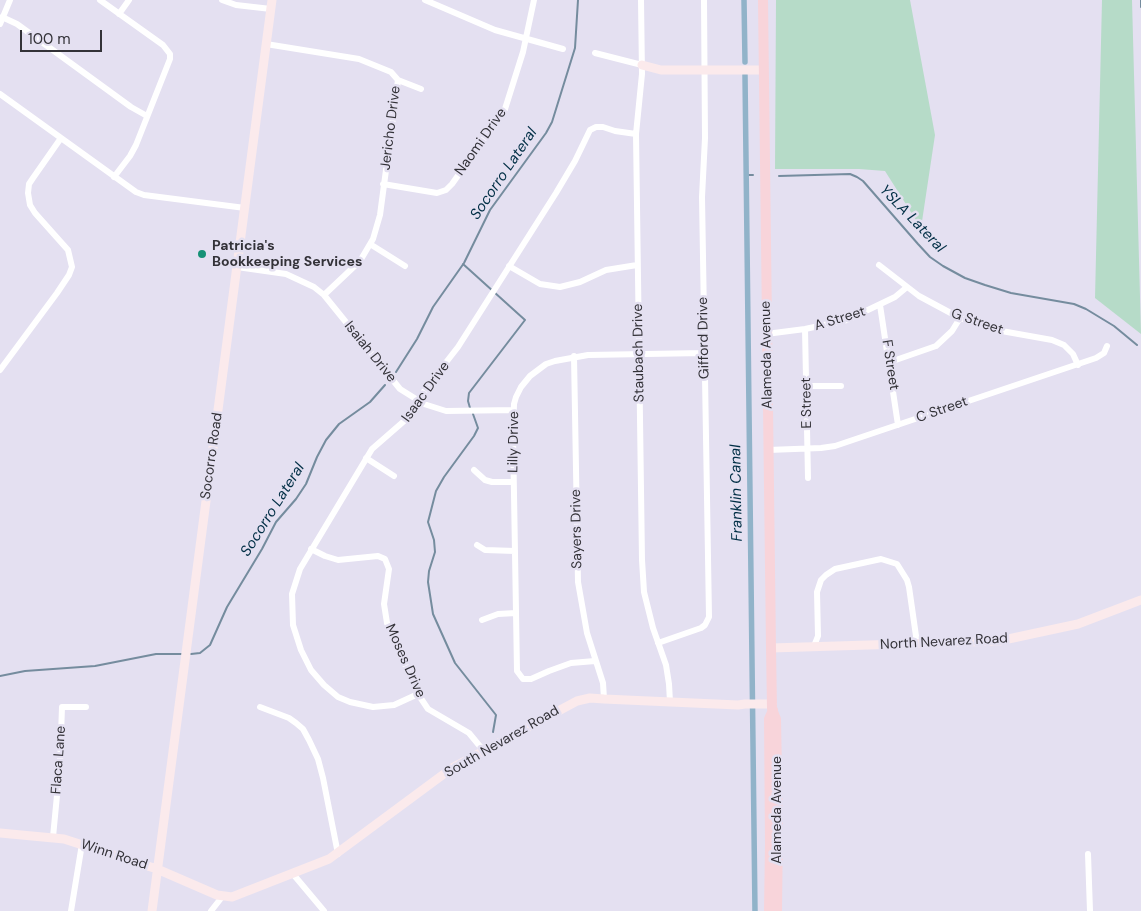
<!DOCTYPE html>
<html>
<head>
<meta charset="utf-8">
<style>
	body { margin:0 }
	#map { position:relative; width:1141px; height:911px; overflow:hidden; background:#e4e0f1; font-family:"DM Sans",sans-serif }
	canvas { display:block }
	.scale { position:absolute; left:20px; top:30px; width:82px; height:22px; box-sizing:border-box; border:2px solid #333238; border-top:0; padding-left:6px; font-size:15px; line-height:18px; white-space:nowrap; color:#333238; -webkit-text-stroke:4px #e4e0f1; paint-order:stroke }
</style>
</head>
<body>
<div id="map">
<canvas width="1141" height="911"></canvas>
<div class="scale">100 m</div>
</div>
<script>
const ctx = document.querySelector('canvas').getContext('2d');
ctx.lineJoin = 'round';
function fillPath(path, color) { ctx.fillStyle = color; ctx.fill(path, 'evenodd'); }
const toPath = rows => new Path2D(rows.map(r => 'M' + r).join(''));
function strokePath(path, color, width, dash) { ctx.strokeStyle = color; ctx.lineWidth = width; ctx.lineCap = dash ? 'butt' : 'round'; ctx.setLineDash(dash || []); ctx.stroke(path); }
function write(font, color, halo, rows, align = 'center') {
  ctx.font = font + ' "DM Sans",sans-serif'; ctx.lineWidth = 5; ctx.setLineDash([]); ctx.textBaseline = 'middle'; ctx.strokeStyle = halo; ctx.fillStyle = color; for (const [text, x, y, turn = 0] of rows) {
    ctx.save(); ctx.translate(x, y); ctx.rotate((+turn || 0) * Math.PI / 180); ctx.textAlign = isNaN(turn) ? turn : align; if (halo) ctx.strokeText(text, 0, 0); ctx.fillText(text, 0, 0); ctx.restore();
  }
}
fillPath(toPath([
	[776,0,910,0,935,135,921,228,885,171,859,169,775,169],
	[1102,0,1132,0,1141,334,1095,298]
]), '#b6dbc8');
strokePath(toPath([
	[1141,0,1141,7],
	[746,175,753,175],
	[779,176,850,174,857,177,863,181,918,244,930,257,943,266,965,278,985,285,1011,293,1074,304,1086,309,1114,326,1137,345],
	[463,264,525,320,469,393,468,401,470,408],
	[396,372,417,339,433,307,464,263,490,210,546,133,552,122,575,48,578,0],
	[473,414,478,428,474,436,444,477,436,491,428,522,434,540,435,552,429,571,428,582,433,614,455,663,496,715,493,732],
	[191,654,200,653,210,645,227,607,262,549,276,522,296,499,306,484,317,457,326,440,339,424,370,402,385,385],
	[0,676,25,671,95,666,156,654,181,654]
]), '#758c9e', 2);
strokePath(toPath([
	[744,0,745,62],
	[745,75,755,911]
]), '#91b3c9', 5.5);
strokePath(toPath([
	[100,0,163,45,170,54,170,59,136,145,130,156,114,177],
	[222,0,236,5,271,9],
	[425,0,495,30,563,49],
	[641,0,642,74,636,134,642,560,644,592,653,628,666,665,669,684,670,702],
	[119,14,129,0],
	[2,17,17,24,131,107,147,116],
	[0,24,10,0],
	[266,44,359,59,391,72,398,80,380,215,373,239,360,261,324,295],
	[595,53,642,65],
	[398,80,421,89],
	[0,94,136,192,144,195,245,208],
	[383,184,437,193,446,190,452,184,505,109,523,52,534,0],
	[370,244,405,266],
	[879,265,919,296,960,318,996,330,1052,340,1064,345,1073,354,1078,365],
	[509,266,540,284,560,287,580,282,606,270,637,265],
	[237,267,286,274,314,287,324,295,400,389,424,404,446,411,514,410],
	[880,305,898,425],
	[805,329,808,478],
	[766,334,805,329,847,320,895,297,907,287],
	[574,356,578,582,587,633,603,683,604,699],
	[890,362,936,346,952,331,960,318],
	[0,370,57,293,69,275,72,267,68,250,35,213,30,205,28,193,29,184,33,178,61,138],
	[807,386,841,386],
	[768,450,821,448,835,446,1096,358,1104,353,1107,346],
	[366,458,394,476],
	[474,470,485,480,492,482,513,482],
	[477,545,485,550,515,551],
	[311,549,325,556,338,560,378,556,385,559,389,569,384,604,387,623,418,694,428,709,469,733,483,750],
	[482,620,498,614,516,613],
	[658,643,701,628,705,625,709,617,702,197,705,138,704,0],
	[814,646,818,636,817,592,821,580,826,575,835,569,881,559,897,564,907,580,909,587,917,643],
	[595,661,571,663,549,671,531,679,523,679,517,671,513,435,514,404,516,397,521,387,530,376,546,364,555,361,588,355,704,353],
	[418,694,394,705,373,707,350,702,338,697,324,685,311,670,301,650,293,625,292,594,300,569,372,449,411,415,426,388,458,347,556,193,575,161,590,130,596,127,603,127,615,131,636,134],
	[260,707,289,718,296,723,303,729,309,740,318,759,323,778,338,854],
	[53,837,60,764,62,707,86,707],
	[1088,854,1090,911],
	[293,874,324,911],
	[71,911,82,844],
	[211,911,222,897]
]), '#fff', 6);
strokePath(toPath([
	[642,65,661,70,763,70],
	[771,648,999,641,1078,624,1141,600],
	[0,833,64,839,157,869,217,895,232,897,329,859,452,768,577,701,590,698,604,699,738,705,745,704,772,704],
	[152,911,272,0]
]), '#fbeaec', 9);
strokePath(toPath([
	[763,0,771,648,772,709,776,719,778,826,777,911],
	[769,911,770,844,769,719,773,710]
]), '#f8d4da', 10);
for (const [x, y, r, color] of [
	[202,254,5,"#169176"]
]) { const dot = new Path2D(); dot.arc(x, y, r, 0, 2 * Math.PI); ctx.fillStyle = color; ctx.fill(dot); strokePath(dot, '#e4e0f1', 2); }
write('14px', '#333238', '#e4e0f1', [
	["Jericho Drive",391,128,-83],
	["Naomi Drive",481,142,-55],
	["A Street",840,319,-17],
	["G Street",977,322,19],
	["Gifford Drive",704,338,-91],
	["Isaiah Drive",370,352,51],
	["Staubach Drive",639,353,-91],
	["Alameda Avenue",767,355,-91],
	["F Street",890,365,81],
	["Isaac Drive",426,392,-54],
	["E Street",807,403,-91],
	["C Street",942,410,-19],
	["Lilly Drive",514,442,-89],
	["Socorro Road",212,456,-82],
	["Sayers Drive",577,529,-91],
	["North Nevarez Road",944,642,-3],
	["Moses Drive",405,661,66],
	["South Nevarez Road",502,742,-30],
	["Flaca Lane",59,760,-86],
	["Alameda Avenue",777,810,-90],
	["Winn Road",114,855,18]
]);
write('bold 14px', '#333238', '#e4e0f1', [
	["Patricia's",212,246],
	["Bookkeeping Services",212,262]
], 'left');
write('italic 15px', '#002e45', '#e4e0f1', [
	["Socorro Lateral",504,174,-56],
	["YSLA Lateral",912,219,46],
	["Franklin Canal",737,493,-91],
	["Socorro Lateral",273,510,-58]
]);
</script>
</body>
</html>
